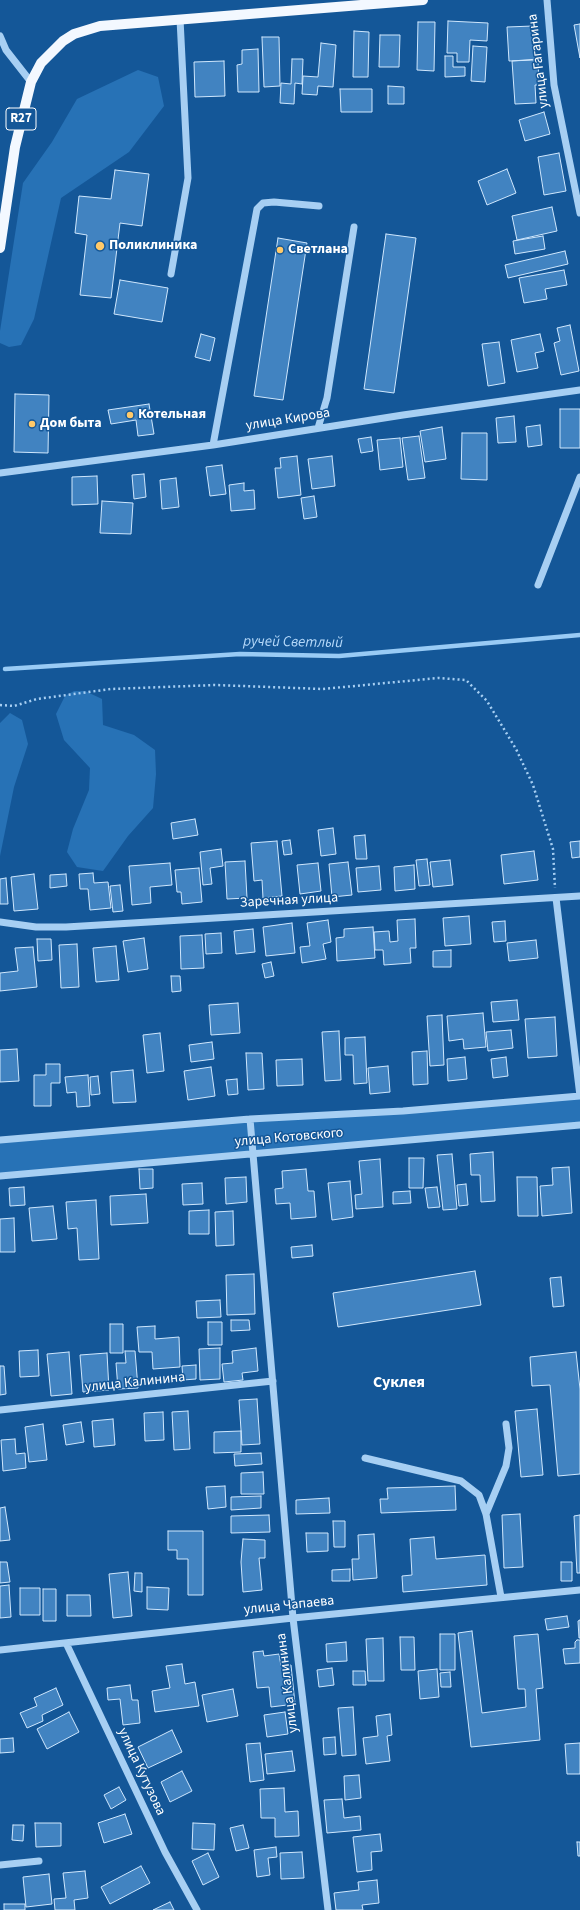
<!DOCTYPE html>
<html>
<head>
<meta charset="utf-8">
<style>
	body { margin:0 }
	canvas { display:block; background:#145798 }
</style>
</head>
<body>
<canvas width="580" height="1910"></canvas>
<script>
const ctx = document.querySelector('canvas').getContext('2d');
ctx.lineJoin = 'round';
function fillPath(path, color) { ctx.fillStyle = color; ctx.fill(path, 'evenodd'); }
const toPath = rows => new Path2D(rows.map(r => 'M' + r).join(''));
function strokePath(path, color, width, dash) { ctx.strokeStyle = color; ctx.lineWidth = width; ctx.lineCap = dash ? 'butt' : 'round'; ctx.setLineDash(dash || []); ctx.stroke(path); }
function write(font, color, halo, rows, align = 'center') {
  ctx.font = font + ' "Source Sans 3",sans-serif'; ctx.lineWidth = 3; ctx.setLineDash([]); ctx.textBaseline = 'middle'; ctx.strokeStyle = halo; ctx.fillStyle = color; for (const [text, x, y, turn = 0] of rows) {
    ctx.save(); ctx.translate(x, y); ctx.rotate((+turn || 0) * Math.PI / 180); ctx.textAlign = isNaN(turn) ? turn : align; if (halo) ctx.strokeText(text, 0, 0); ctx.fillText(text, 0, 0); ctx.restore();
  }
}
fillPath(toPath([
	[138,70,158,77,164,106,129,152,61,198,34,319,21,345,9,347,0,343,0,331,23,183,52,142,77,99],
	[74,691,85,691,102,699,103,725,134,735,155,750,156,774,153,808,128,836,103,871,77,867,67,852,73,829,89,790,90,768,64,740,56,714,65,696],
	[10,713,22,720,28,744,14,787,0,856,0,723],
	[580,1096,580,1125,0,1176,0,1140]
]), '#2772b6');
strokePath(toPath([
	[5,669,240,654,339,656,580,635]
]), '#99cbf5', 4.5);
const building = toPath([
	[448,21,488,23,487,41,470,40,469,62,457,62,457,53,447,53,448,21],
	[418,22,435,22,434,71,417,70,418,22],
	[580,24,580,58,574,25,580,24],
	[533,26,535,60,509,61,507,27,533,26],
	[354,31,369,32,368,77,353,77,354,31],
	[380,35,400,35,399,67,379,67,380,35],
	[262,37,279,37,280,86,264,87,262,37],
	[321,43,336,45,333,87,318,86,317,95,302,94,303,76,318,77,321,43],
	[473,46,487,47,485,82,471,81,473,46],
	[258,49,259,92,238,92,237,65,242,64,242,50,258,49],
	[445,56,453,56,453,67,465,67,465,76,445,77,445,56],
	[292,59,303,59,302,84,295,83,294,104,280,103,281,83,291,84,292,59],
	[538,59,539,85,535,85,536,103,515,104,512,61,538,59],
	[224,61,225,96,195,97,194,62,224,61],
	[388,86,404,87,404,104,388,104,388,86],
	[340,89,372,89,372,112,341,112,340,89],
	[544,112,550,134,525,141,519,120,544,112],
	[559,153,566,191,544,195,538,157,559,153],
	[507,169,516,193,487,205,478,181,507,169],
	[115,170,149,174,142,226,120,223,111,298,80,295,87,235,75,233,79,196,111,199,115,170],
	[552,207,557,231,517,240,512,216,552,207],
	[386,234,416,238,394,393,364,389,386,234],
	[543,236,545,249,515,254,513,241,543,236],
	[278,238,307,243,283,400,254,396,278,238],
	[565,251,568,264,508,278,505,265,565,251],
	[564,270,567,285,545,289,547,299,524,303,519,278,564,270],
	[120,280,168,288,162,322,114,314,120,280],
	[570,325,579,371,561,375,554,343,560,341,557,328,570,325],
	[201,334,215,338,210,361,195,357,201,334],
	[540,334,544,351,535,353,538,368,517,372,511,340,540,334],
	[499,342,505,383,488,386,482,344,499,342],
	[15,394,49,395,48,453,14,452,15,394],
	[149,404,154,434,138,436,136,420,111,424,108,410,149,404],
	[560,409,580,409,580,448,560,448,560,409],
	[514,416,516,442,498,443,496,418,514,416],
	[540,425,542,445,528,447,526,427,540,425],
	[442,427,446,459,425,462,420,431,442,427],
	[462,433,487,433,487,480,461,479,462,433],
	[419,436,425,478,408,480,402,438,419,436],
	[371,437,373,451,361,453,358,439,371,437],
	[400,438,403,467,380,470,377,440,400,438],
	[297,456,301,495,278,498,275,468,281,468,280,458,297,456],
	[332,456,335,486,312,489,308,459,332,456],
	[222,465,226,494,210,496,206,467,222,465],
	[144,474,146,497,134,499,132,475,144,474],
	[97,476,98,504,72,505,72,477,97,476],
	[176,478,179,507,162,509,160,480,176,478],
	[244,483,244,491,254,490,255,509,231,511,229,485,244,483],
	[314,496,317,517,304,519,301,498,314,496],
	[102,501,133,503,131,534,100,533,102,501],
	[195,819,198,835,173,839,171,823,195,819],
	[333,828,336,854,321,856,318,830,333,828],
	[365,835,367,859,356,859,354,836,365,835],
	[290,840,292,854,284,855,282,841,290,840],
	[277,841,282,896,263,898,262,880,254,881,251,843,277,841],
	[580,841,580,857,572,858,570,842,580,841],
	[221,849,223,866,210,868,212,884,203,885,200,852,221,849],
	[534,851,538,880,504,884,501,855,534,851],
	[427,859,430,885,419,886,416,860,427,859],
	[450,860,453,885,433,887,430,862,450,860],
	[245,861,247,898,227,899,225,862,245,861],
	[348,862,352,895,332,897,329,864,348,862],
	[170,863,172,885,150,887,151,903,132,905,129,866,170,863],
	[318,863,321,891,300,894,297,865,318,863],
	[414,865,415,889,395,891,394,867,414,865],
	[379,866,381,890,358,892,356,868,379,866],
	[199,868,202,902,182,904,181,892,177,892,175,870,199,868],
	[93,873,94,883,108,882,111,908,90,910,88,889,80,889,79,874,93,873],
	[34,874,38,909,14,911,11,877,34,874],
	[66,874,67,886,50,888,50,875,66,874],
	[6,878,8,904,0,904,0,879,6,878],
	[120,885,123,911,113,912,110,886,120,885],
	[469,916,471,944,445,946,443,918,469,916],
	[415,919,416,948,410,948,411,963,384,965,383,950,375,950,374,932,389,931,390,942,398,941,397,920,415,919],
	[328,920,331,942,323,944,326,959,302,963,300,947,310,946,307,923,328,920],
	[505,921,506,941,494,942,492,922,505,921],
	[292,923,295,953,266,956,263,927,292,923],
	[373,927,375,958,337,961,336,938,344,937,344,929,373,927],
	[253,929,255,952,236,954,234,931,253,929],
	[221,933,222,953,206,954,205,934,221,933],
	[202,935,204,968,181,969,180,936,202,935],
	[144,938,148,969,128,972,123,941,144,938],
	[37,939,51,939,52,960,38,961,37,939],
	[536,940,538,958,509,961,507,943,536,940],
	[77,944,79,987,61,988,59,945,77,944],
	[116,946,119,980,96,982,93,948,116,946],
	[33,947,37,987,0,991,0,973,18,971,15,948,33,947],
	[451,950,451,967,433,967,433,951,451,950],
	[271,962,274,976,265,978,262,964,271,962],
	[171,976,180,976,181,991,172,992,171,976],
	[517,1000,519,1020,493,1022,491,1002,517,1000],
	[238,1003,240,1033,211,1035,209,1005,238,1003],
	[483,1013,486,1047,464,1049,463,1039,449,1041,447,1016,483,1013],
	[442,1015,444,1065,430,1066,427,1016,442,1015],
	[555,1017,557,1056,528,1058,525,1019,555,1017],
	[511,1030,513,1048,488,1051,486,1032,511,1030],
	[339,1031,341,1080,325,1081,322,1032,339,1031],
	[160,1033,164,1071,147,1073,143,1035,160,1033],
	[365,1037,367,1083,354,1084,353,1055,345,1055,345,1038,365,1037],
	[212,1042,214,1059,191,1062,189,1045,212,1042],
	[17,1049,19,1081,0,1082,0,1050,17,1049],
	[427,1051,428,1084,413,1085,412,1052,427,1051],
	[246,1053,262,1053,264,1089,248,1090,246,1053],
	[465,1057,467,1079,448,1081,447,1059,465,1057],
	[506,1057,508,1076,493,1078,491,1059,506,1057],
	[302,1059,303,1085,277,1086,276,1060,302,1059],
	[46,1064,60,1064,60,1083,51,1083,51,1106,34,1106,34,1075,46,1075,46,1064],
	[388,1066,390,1092,370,1094,368,1068,388,1066],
	[211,1067,215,1096,188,1100,184,1071,211,1067],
	[133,1070,136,1102,113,1103,111,1072,133,1070],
	[88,1075,90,1106,77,1107,76,1092,67,1093,65,1077,88,1075],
	[98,1076,100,1094,91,1095,90,1077,98,1076],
	[237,1079,238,1094,228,1095,226,1080,237,1079],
	[493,1152,495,1201,481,1202,480,1175,471,1175,470,1154,493,1152],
	[452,1154,457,1209,443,1210,437,1155,452,1154],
	[409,1158,424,1158,423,1188,409,1188,409,1158],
	[380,1159,383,1207,356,1209,355,1195,362,1194,359,1161,380,1159],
	[569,1167,572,1213,542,1216,540,1186,553,1185,552,1168,569,1167],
	[139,1169,153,1169,153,1188,140,1189,139,1169],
	[306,1169,308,1191,314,1191,316,1217,291,1219,290,1203,276,1204,275,1189,283,1188,282,1171,306,1169],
	[246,1177,247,1202,226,1204,225,1178,246,1177],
	[517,1177,537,1177,538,1216,518,1216,517,1177],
	[350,1181,353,1217,332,1220,328,1183,350,1181],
	[202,1183,203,1204,183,1205,182,1184,202,1183],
	[466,1184,468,1205,459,1206,457,1185,466,1184],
	[24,1187,25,1205,10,1206,9,1188,24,1187],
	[437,1187,440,1207,428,1208,425,1188,437,1187],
	[410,1191,411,1203,393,1204,393,1192,410,1191],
	[146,1194,148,1223,111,1225,110,1196,146,1194],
	[96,1200,99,1259,79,1260,77,1228,68,1229,66,1202,96,1200],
	[53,1206,57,1239,32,1241,29,1208,53,1206],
	[209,1210,209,1234,189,1234,189,1211,209,1210],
	[233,1211,234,1245,216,1246,215,1212,233,1211],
	[14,1218,15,1252,0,1252,0,1219,14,1218],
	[312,1245,313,1256,292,1258,291,1247,312,1245],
	[475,1271,481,1305,338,1327,333,1293,475,1271],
	[254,1274,255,1314,227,1315,226,1275,254,1274],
	[561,1277,564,1306,553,1307,550,1278,561,1277],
	[220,1300,221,1317,197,1318,196,1301,220,1300],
	[231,1320,249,1320,250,1330,231,1331,231,1320],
	[208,1322,222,1322,222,1345,208,1345,208,1322],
	[110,1324,123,1324,123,1353,110,1353,110,1324],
	[155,1326,155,1339,179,1337,180,1367,153,1369,152,1352,139,1352,137,1327,155,1326],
	[220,1348,220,1379,200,1380,199,1349,220,1348],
	[256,1348,258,1371,242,1373,243,1380,224,1382,222,1364,233,1363,232,1351,256,1348],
	[38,1350,39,1376,20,1377,19,1351,38,1350],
	[125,1351,135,1351,138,1388,118,1389,116,1363,126,1363,125,1351],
	[69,1352,72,1394,51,1396,47,1354,69,1352],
	[576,1352,580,1389,580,1474,558,1476,550,1385,532,1386,530,1357,576,1352],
	[107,1353,109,1390,83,1392,80,1355,107,1353],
	[196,1365,196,1379,183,1380,182,1366,196,1365],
	[0,1366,4,1366,6,1394,0,1395,0,1366],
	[257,1399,260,1444,242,1445,239,1400,257,1399],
	[537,1409,543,1475,521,1477,515,1411,537,1409],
	[188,1411,190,1449,174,1450,172,1412,188,1411],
	[163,1412,164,1440,145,1441,144,1413,163,1412],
	[113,1419,115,1445,94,1447,92,1421,113,1419],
	[81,1422,84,1442,66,1445,63,1425,81,1422],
	[43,1424,47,1460,29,1462,25,1427,43,1424],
	[241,1431,241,1452,214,1453,214,1432,241,1431],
	[15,1439,16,1454,25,1453,26,1468,3,1471,1,1440,15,1439],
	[261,1453,262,1464,235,1466,234,1454,261,1453],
	[263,1472,264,1494,241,1494,241,1473,263,1472],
	[225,1486,226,1507,208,1509,206,1487,225,1486],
	[455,1486,456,1510,381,1513,380,1499,388,1499,387,1488,455,1486],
	[261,1496,261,1508,231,1510,231,1497,261,1496],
	[329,1498,330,1513,296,1514,296,1500,329,1498],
	[5,1507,10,1540,0,1541,0,1508,5,1507],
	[520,1514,523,1567,504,1568,502,1515,520,1514],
	[269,1515,270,1532,231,1533,231,1516,269,1515],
	[580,1515,580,1573,577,1573,574,1516,580,1515],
	[333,1521,345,1521,345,1547,334,1547,333,1521],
	[168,1531,203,1531,203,1595,188,1595,188,1559,177,1559,177,1550,168,1550,168,1531],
	[306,1533,328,1533,328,1551,307,1552,306,1533],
	[374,1534,377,1578,353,1580,352,1559,359,1559,358,1535,374,1534],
	[434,1537,436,1559,485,1555,487,1585,403,1592,402,1576,412,1575,410,1539,434,1537],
	[243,1539,265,1540,265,1558,259,1558,262,1590,243,1592,241,1562,243,1539],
	[0,1562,7,1562,10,1582,0,1583,0,1562],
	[561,1562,572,1562,572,1581,561,1581,561,1562],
	[350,1569,350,1581,332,1581,332,1570,350,1569],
	[128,1572,132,1616,113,1618,109,1574,128,1572],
	[135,1573,142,1573,142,1592,134,1591,135,1573],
	[9,1585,11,1617,0,1618,0,1586,9,1585],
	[147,1587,169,1588,168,1610,147,1609,147,1587],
	[20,1588,40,1588,40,1615,20,1615,20,1588],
	[43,1589,56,1589,56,1621,43,1621,43,1589],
	[67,1595,90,1595,91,1616,67,1616,67,1595],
	[567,1616,569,1627,547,1630,545,1619,567,1616],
	[580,1620,580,1638,579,1638,578,1621,580,1620],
	[472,1631,482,1713,526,1707,525,1689,518,1689,514,1636,538,1634,543,1688,536,1689,540,1740,471,1747,458,1633,472,1631],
	[440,1634,455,1634,455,1670,440,1670,440,1634],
	[400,1637,414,1637,415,1670,401,1670,400,1637],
	[383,1638,384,1681,368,1681,366,1639,383,1638],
	[577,1640,580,1640,580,1663,565,1664,563,1649,575,1648,575,1642,577,1640],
	[346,1642,347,1661,327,1662,326,1644,346,1642],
	[263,1651,264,1656,279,1654,281,1666,291,1665,295,1704,271,1707,269,1687,257,1688,253,1652,263,1651],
	[182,1664,185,1684,195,1682,199,1706,155,1712,152,1691,170,1688,166,1666,182,1664],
	[332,1668,334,1685,319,1687,317,1670,332,1668],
	[437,1669,439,1697,420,1699,418,1671,437,1669],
	[353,1671,365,1671,366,1685,353,1685,353,1671],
	[450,1672,451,1687,441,1687,440,1673,450,1672],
	[130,1685,132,1700,138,1700,140,1723,123,1725,120,1699,108,1700,107,1688,130,1685],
	[56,1688,63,1705,42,1715,43,1721,27,1728,20,1713,37,1706,34,1698,56,1688],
	[233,1689,238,1716,207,1722,202,1695,233,1689],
	[353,1707,356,1755,342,1756,338,1708,353,1707],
	[69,1712,79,1732,47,1749,37,1729,69,1712],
	[285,1712,288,1734,267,1737,264,1715,285,1712],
	[390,1714,392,1735,387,1736,390,1761,366,1764,363,1738,378,1736,376,1716,390,1714],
	[172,1730,182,1752,148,1768,138,1747,172,1730],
	[335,1737,336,1754,324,1755,323,1738,335,1737],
	[13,1738,14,1752,0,1753,0,1739,13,1738],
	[260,1743,264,1780,250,1782,246,1744,260,1743],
	[580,1743,580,1774,567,1774,565,1744,580,1743],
	[292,1751,295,1771,267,1774,265,1754,292,1751],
	[182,1771,192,1791,170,1802,161,1782,182,1771],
	[359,1775,361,1798,345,1800,344,1776,359,1775],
	[119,1787,126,1800,111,1809,104,1795,119,1787],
	[284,1788,285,1812,298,1811,299,1836,275,1837,275,1818,261,1818,260,1789,284,1788],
	[342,1799,344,1818,360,1816,361,1830,327,1833,324,1800,342,1799],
	[125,1814,132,1834,104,1843,98,1823,125,1814],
	[35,1823,61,1823,61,1846,36,1847,35,1823],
	[193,1823,215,1824,214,1850,192,1849,193,1823],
	[13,1825,24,1825,23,1841,12,1840,13,1825],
	[243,1825,249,1848,236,1851,230,1828,243,1825],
	[380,1834,382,1851,371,1852,372,1870,357,1872,353,1837,380,1834],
	[577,1842,580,1842,580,1856,578,1856,577,1842],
	[276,1847,277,1857,268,1858,270,1875,257,1877,254,1850,276,1847],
	[302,1852,304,1878,281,1879,280,1853,302,1852],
	[208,1853,219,1877,203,1885,192,1861,208,1853],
	[141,1866,150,1883,110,1904,101,1887,141,1866],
	[85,1871,88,1898,74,1900,75,1910,55,1910,54,1899,66,1898,63,1873,85,1871],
	[49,1874,52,1904,26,1907,23,1877,49,1874],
	[377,1880,379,1903,362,1905,363,1910,336,1910,334,1893,359,1890,358,1882,377,1880],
	[170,1902,174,1910,153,1910,170,1902],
	[4,1904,25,1904,25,1910,4,1910,4,1904]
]);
fillPath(building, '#4183c1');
strokePath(building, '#cfe7fd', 1);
strokePath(toPath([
	[0,705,14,706,37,699,111,689,215,685,323,689,438,678,466,680,487,701,516,749,533,785,553,849,555,888]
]), '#a7cff3', 2.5, [2, 3]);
strokePath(toPath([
	[547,0,554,85,580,213],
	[0,36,6,50,31,82],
	[171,274,188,178,180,19],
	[318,428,327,398,354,227],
	[213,445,257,209,263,203,274,202,319,206],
	[0,473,213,445,403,415,580,390],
	[538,585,580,477],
	[556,898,580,1096],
	[0,922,36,927,66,927,580,896],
	[250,1119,293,1618,328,1910],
	[0,1140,250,1119,403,1111,580,1096],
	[0,1176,580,1125],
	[0,1410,273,1381],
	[365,1458,461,1481,479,1495,486,1514,501,1597],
	[486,1514,506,1466,509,1448,506,1424],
	[66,1643,165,1852,197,1910],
	[0,1650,293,1618,580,1590],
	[0,1865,39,1861]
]), '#a7cff3', 7);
strokePath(toPath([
	[0,248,15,147,31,82,41,63,63,41,74,34,100,26,423,0]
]), '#f3f8ff', 10);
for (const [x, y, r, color] of [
	[100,246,5,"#ffc969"],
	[280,250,4,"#ffc969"],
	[130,415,4,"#ffc969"],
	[32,424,4,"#ffc969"]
]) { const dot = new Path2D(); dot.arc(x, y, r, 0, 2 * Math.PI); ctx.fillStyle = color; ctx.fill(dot); strokePath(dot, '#145798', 1.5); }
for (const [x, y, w] of [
	[21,119,30]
]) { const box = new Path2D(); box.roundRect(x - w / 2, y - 11, w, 22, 3); ctx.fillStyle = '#145798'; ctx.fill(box); strokePath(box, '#fff', 1); }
write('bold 13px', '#fff', null, [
	["R27",21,119]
]);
write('14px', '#fff', '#145798', [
	["улица Гагарина",539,61,-97],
	["улица Кирова",288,420,-9],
	["Заречная улица",289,901,-3],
	["улица Котовского",289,1138,-5],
	["улица Калинина",135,1383,-6],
	["улица Чапаева",289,1606,-6],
	["улица Калинина",288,1683,-97],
	["улица Кутузова",141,1772,65]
]);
write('bold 14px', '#fff', '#145798', [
	["Поликлиника",109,246],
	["Светлана",288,250],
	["Котельная",138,415],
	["Дом быта",40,424]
], 'left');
write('italic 15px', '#b4d8f9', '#145798', [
	["ручей Светлый",293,643,1]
]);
write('bold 16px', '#fff', '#145798', [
	["Суклея",399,1383]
]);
</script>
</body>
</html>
